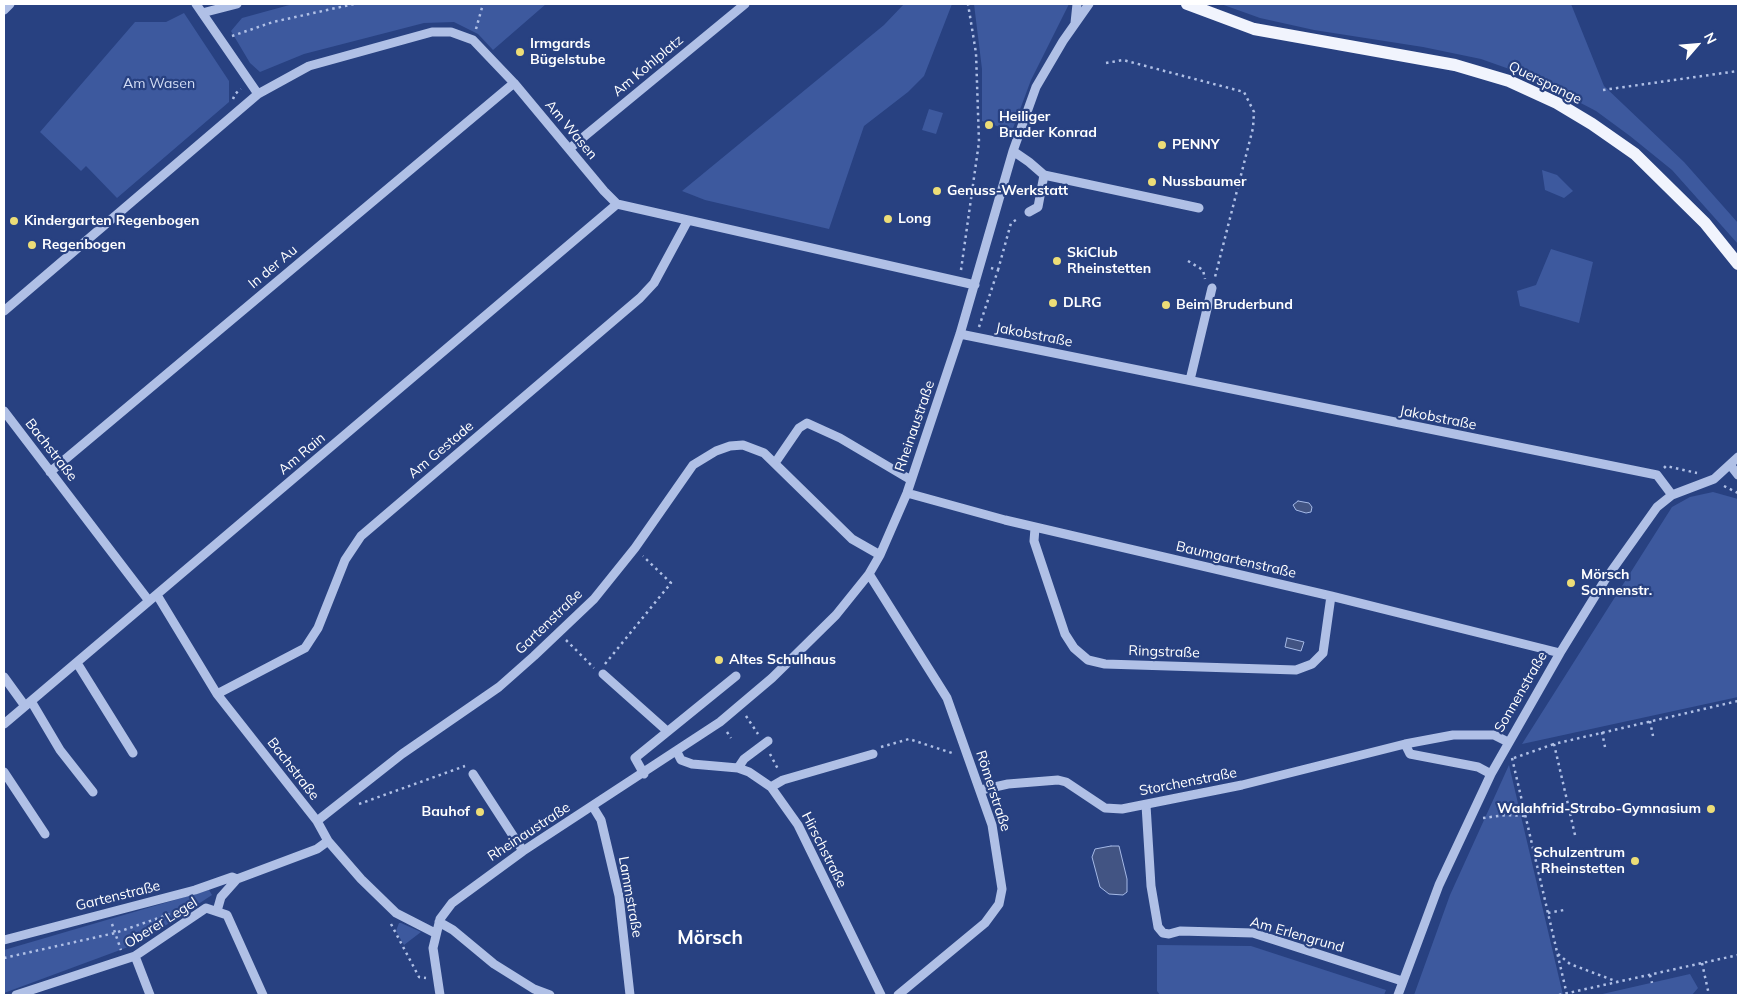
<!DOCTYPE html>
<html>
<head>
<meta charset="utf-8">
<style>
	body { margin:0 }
	#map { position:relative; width:1742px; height:999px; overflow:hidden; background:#284181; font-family:Mulish,sans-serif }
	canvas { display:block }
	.frame { position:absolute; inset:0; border:5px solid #fff; pointer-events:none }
	.north { position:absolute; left:1672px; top:20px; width:50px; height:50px; -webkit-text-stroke:4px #284181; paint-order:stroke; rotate:63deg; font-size:14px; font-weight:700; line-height:20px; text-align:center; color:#fff }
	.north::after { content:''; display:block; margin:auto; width:18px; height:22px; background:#fff; clip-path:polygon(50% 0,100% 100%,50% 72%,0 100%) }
</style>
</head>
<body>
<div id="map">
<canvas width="1742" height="999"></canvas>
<div class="frame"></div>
<div class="north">N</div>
</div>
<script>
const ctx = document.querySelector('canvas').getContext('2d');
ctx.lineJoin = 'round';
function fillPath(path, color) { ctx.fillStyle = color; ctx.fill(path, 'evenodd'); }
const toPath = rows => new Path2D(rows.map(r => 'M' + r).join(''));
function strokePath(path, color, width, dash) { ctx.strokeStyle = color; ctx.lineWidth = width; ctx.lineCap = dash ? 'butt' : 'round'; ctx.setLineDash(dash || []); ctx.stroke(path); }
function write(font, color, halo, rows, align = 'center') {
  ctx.font = font + ' Mulish,sans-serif'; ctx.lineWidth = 4.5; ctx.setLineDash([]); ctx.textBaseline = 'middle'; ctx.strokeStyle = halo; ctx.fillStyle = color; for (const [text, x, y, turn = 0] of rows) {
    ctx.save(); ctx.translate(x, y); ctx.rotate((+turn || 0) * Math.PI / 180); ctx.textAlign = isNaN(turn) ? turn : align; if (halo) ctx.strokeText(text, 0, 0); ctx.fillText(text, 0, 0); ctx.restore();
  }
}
fillPath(toPath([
	[293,4,546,4,493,50,478,34,454,22,424,23,304,54,260,72,250,63,231,31,242,18],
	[904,4,952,4,924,76,908,92,864,126,829,229,705,200,682,191,884,25],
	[974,4,1069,4,1031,80,1012,131,982,121,982,69],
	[1221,4,1571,4,1604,86,1684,162,1738,223,1738,244,1672,170,1630,136,1596,111,1529,76,1481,59,1423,47,1314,30,1260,18],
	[184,13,229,81,229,102,117,198,86,166,81,171,40,132,135,22,166,22],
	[929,109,943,113,936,134,922,130],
	[1542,170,1557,175,1573,191,1564,198,1545,190],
	[1551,249,1593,262,1579,323,1520,306,1517,291,1536,285],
	[1713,492,1738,499,1738,697,1522,744,1672,507,1690,497],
	[1509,765,1563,995,1414,995,1450,895],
	[209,890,212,895,139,943,4,993,4,950],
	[399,923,401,923,421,932,404,945,396,931],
	[1157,945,1251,946,1386,990,1384,995,1160,995,1157,991],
	[1690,974,1698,988,1692,995,1598,995]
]), '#3d599e');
const water = toPath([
	[1298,501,1309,503,1312,507,1311,512,1306,513,1296,510,1293,505,1298,501],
	[1287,638,1304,642,1301,651,1285,647,1287,638],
	[1111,846,1119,846,1127,879,1127,892,1123,895,1109,894,1100,887,1092,857,1095,849,1111,846]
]);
fillPath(water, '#425483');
strokePath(water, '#a5b9e6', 1);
strokePath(toPath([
	[476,29,483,4],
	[232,36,273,22,354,4],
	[1106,63,1123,60,1244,92,1254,112,1253,128,1215,277],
	[1603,90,1738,71],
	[233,99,235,94,241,89],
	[1188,261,1203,270,1205,279],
	[961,270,979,142,976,53,968,4],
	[998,270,1011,223,1019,218],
	[979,327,998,270,991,268],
	[1664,468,1666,466,1697,473],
	[1724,486,1738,493],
	[566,640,594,668],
	[605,664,671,583,643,556],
	[746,716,758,734],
	[1650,721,1653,736],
	[727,732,731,738],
	[1602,732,1605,747],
	[881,747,909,739,955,754],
	[770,754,779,771],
	[1512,758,1567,995],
	[1514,758,1554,744],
	[359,804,465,766],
	[1483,818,1506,815,1526,816],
	[1575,835,1554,744,1738,701],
	[1535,857,1551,853],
	[1548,913,1564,910],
	[112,924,121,950],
	[391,924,419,977,426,978],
	[1558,954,1570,964,1618,982],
	[4,958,115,933,179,911],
	[1702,963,1709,995],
	[1650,975,1652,983],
	[1559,995,1738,955]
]), '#b0c0e6', 2.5, [2.5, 4]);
strokePath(toPath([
	[196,4,258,94],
	[4,10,10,4],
	[202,13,237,4],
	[1075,23,1077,4],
	[569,149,745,4],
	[1013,151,1029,162,1044,175,1199,208],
	[1029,212,1038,207,1044,175],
	[4,311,258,94,309,66,432,32,451,32,473,40,514,83,604,191,617,204,975,285],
	[960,334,1657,475,1672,495],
	[1190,380,1212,288],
	[4,411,149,601],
	[775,463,799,428,807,423,840,438,911,480],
	[1731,466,1738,475],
	[50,472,514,83],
	[907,493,1005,520,1331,596,1560,653],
	[1035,528,1034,541,1065,634,1074,648,1088,660,1105,664,1296,670,1312,664,1323,653,1331,596],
	[869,574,947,698,992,825,1002,889,999,904,985,923,898,995],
	[157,595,217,694,317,821,328,841,361,879,396,913,435,933],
	[77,663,133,753],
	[603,674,667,731],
	[4,677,25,706],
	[217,694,305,648,318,628,345,560,361,536,640,298,654,283,688,220],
	[31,701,60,750,93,792],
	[4,724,617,204],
	[1405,744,1410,754,1478,767,1491,774],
	[677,752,681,760,692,764,738,768,749,772,771,787,798,825,881,995],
	[738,768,744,759,768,741],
	[4,772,45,834],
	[473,774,523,851],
	[644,774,635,758,736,676],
	[771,787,783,780,873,754],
	[981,790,1008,784,1058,780,1066,782,1105,808,1122,809,1242,785,1405,744,1453,735,1494,735,1508,742],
	[1146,805,1151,886,1158,927,1163,933,1169,934,1180,931,1253,933,1402,981],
	[593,807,601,820,619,896,630,995],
	[317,821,402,754,499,687,534,656,594,599,635,548,693,465,716,451,730,446,743,445,764,453,852,539,880,555],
	[217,911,221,897,237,879,317,849,328,841],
	[439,922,453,930,494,964,534,989,550,995],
	[4,940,195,890,232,877,237,879],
	[135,956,150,995],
	[16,995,135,956,206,908,227,915,263,995],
	[440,995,433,948,440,919,452,903,523,851,720,722,772,678,836,615,869,574,880,555,907,493,960,334,1013,151,1036,87,1063,41,1089,4],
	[1398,995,1439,885,1491,774,1560,653,1605,580,1657,507,1672,495,1714,479,1738,457]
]), '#b0c0e6', 9);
strokePath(toPath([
	[1187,4,1254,29,1455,65,1509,81,1557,103,1592,124,1635,154,1705,223,1738,264]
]), '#f1f4fd', 12);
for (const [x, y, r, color] of [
	[520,52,5,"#eddd77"],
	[989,125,5,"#eddd77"],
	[1162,145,5,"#eddd77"],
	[1152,182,5,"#eddd77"],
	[937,191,5,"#eddd77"],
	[888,219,5,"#eddd77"],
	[14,221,5,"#eddd77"],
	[32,245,5,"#eddd77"],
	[1057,261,5,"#eddd77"],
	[1053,303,5,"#eddd77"],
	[1166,305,5,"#eddd77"],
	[1571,583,5,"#eddd77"],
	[719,660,5,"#eddd77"],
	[1711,809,5,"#eddd77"],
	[480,812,5,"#eddd77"],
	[1635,861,5,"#eddd77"]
]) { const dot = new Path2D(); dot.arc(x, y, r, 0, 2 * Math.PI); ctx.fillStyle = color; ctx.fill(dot); strokePath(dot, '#284181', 2); }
write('bold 14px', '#fff', '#284181', [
	["Irmgards",530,44],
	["BügeIstube",530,60],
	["Heiliger",999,117],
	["Bruder Konrad",999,133],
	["PENNY",1172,145],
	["Nussbaumer",1162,182],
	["Genuss-Werkstatt",947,191],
	["Long",898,219],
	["Kindergarten Regenbogen",24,221],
	["Regenbogen",42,245],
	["SkiClub",1067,253],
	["Rheinstetten",1067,269],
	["DLRG",1063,303],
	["Beim Bruderbund",1176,305],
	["Mörsch",1581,575],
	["Sonnenstr.",1581,591],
	["Altes Schulhaus",729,660],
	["Walahfrid-Strabo-Gymnasium",1701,809,"right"],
	["Bauhof",470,812,"right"],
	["Schulzentrum",1625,853,"right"],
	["Rheinstetten",1625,869,"right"]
], 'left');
write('14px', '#fff', '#284181', [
	["Am Kohlplatz",648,66,-40],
	["Querspange",1545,83,26],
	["Am Wasen",571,130,50],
	["In der Au",273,267,-40],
	["Jakobstraße",1034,335,11],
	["Jakobstraße",1438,418,11],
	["Rheinaustraße",915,426,-71],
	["Bachstraße",51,450,52],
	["Am Gestade",441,450,-40],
	["Am Rain",302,454,-40],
	["Baumgartenstraße",1236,560,13],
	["Gartenstraße",549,622,-44],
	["Ringstraße",1164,652,2],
	["Sonnenstraße",1521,692,-60],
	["Bachstraße",293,769,52],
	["Storchenstraße",1188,782,-11],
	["Römerstraße",993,791,72],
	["Rheinaustraße",529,832,-33],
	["Hirschstraße",824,850,63],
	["Gartenstraße",118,896,-14],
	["Lammstraße",630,897,80],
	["Oberer Legel",161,923,-32],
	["Am Erlengrund",1297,935,16]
]);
write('14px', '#d3ddf5', '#284181', [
	["Am Wasen",159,84]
]);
write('bold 19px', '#fff', '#284181', [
	["Mörsch",710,938]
]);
</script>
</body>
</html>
